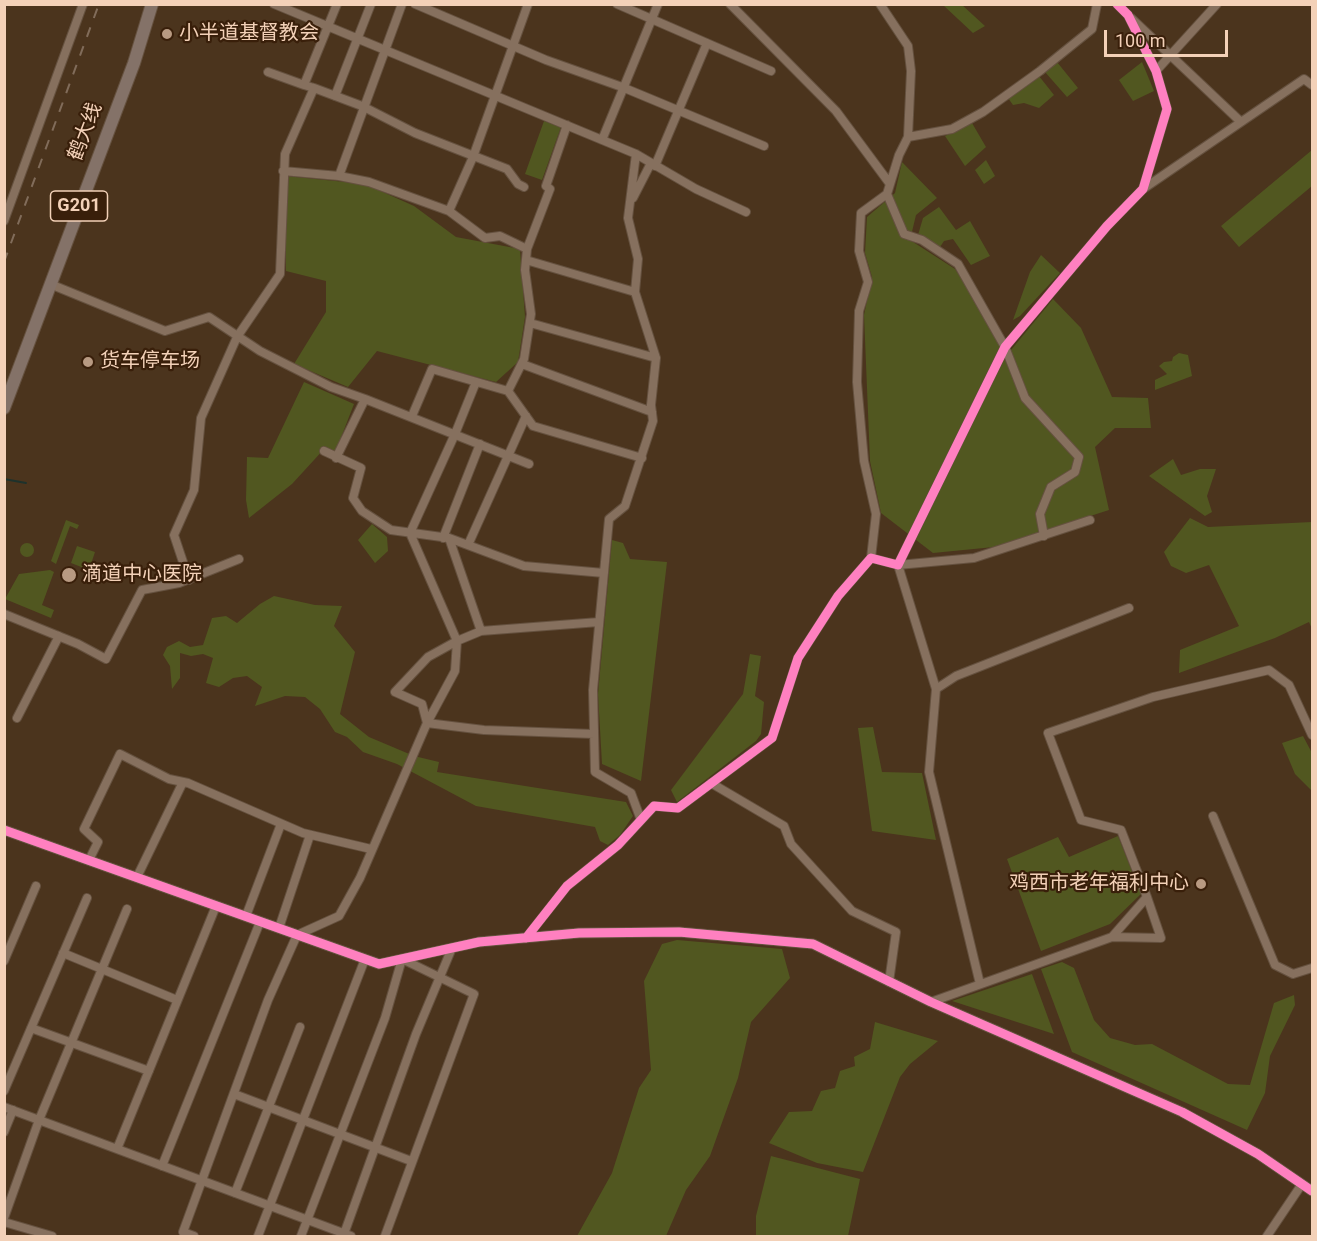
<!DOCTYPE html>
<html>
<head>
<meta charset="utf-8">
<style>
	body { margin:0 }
	#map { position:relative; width:1317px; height:1241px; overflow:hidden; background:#4b341d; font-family:Roboto,sans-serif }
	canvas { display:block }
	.frame { position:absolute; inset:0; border:6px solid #f3d1b8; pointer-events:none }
	.scale { position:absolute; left:1104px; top:30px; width:124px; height:27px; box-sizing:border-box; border:3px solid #f3d1b8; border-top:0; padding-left:8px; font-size:18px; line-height:21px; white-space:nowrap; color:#f3d1b8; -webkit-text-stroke:4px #391f0a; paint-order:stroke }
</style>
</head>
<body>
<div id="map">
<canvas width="1317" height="1241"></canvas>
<div class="frame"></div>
<div class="scale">100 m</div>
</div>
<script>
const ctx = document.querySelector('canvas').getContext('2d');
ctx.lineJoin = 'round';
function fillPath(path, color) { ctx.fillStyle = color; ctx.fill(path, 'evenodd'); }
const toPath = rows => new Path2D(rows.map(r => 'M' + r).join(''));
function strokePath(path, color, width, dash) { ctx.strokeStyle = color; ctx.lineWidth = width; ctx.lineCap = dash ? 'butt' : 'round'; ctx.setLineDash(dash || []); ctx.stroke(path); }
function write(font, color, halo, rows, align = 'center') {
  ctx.font = font + ' Roboto,"Noto Sans SC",sans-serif'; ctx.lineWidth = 4.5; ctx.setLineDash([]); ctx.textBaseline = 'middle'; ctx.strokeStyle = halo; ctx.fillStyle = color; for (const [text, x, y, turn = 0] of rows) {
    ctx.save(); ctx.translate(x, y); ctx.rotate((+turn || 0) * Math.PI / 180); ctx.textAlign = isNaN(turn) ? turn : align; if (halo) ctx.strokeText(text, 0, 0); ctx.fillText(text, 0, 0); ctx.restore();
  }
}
fillPath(toPath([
	[943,5,962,5,985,26,973,33],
	[1057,62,1078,88,1067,97,1045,72],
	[1142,62,1154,91,1133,101,1119,80],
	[1039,76,1054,95,1039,108,1024,103,1013,105,1008,98],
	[544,121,561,127,542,180,525,174],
	[972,123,986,147,965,166,945,136],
	[1312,150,1312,186,1239,247,1221,226],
	[986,160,995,176,984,184,975,170],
	[902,162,937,198,916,215,910,240,955,269,1011,350,1053,299,1081,328,1112,397,1148,398,1151,428,1115,428,1095,447,1109,510,994,547,933,553,881,513,870,461,864,315,872,277,865,253,867,217,895,193],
	[286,176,365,184,414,206,456,237,520,249,525,317,518,362,496,382,377,351,348,387,294,364,326,312,326,281,286,271],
	[939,207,956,230,970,221,990,256,971,265,953,239,944,241,940,247,918,235,923,218],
	[1041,255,1060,273,1020,316,1013,320,1030,272],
	[1179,353,1188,355,1192,376,1155,390,1155,380,1167,374,1159,366,1164,362,1172,361,1173,357],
	[304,382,354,404,335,453,325,448,292,484,249,518,246,500,247,457,268,458],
	[1173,459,1181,475,1200,469,1216,469,1207,496,1212,512,1205,516,1149,476],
	[1190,518,1208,527,1312,522,1312,629,1309,622,1275,638,1179,673,1180,650,1239,626,1209,565,1186,573,1171,566,1164,552],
	[66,520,79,525,77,529,70,526,56,564,51,561],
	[372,524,387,537,388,551,375,563,358,540],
	[612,540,623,543,630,559,667,562,641,781,602,764,598,694],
	'20 550a7 7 0 1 1 14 0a7 7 0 1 1-14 0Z',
	[77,546,95,552,89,570,71,563],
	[50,570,54,572,42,605,54,610,51,618,5,599,19,574],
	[274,596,315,605,342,606,334,626,355,652,340,714,369,737,414,756,439,762,437,772,626,802,633,816,620,835,608,845,600,841,595,827,476,806,397,764,363,752,347,737,335,732,320,709,305,697,285,696,255,706,262,687,247,676,233,678,219,687,206,683,213,658,203,654,191,656,180,653,180,678,172,689,170,666,163,655,167,647,179,641,190,647,203,645,212,618,226,616,237,623,260,604],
	[750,654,761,656,755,696,764,702,761,734,756,741,677,802,671,790,743,694],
	[873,727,882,772,922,773,936,840,872,831,858,728],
	[1303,736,1312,753,1312,791,1295,774,1282,743],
	[1118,836,1141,894,1110,924,1041,951,1007,859,1058,837,1069,857],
	[677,940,782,949,790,978,751,1022,738,1078,710,1156,686,1190,666,1236,577,1236,612,1173,639,1088,651,1070,644,981,662,944],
	[1062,962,1074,968,1094,1020,1110,1038,1135,1045,1152,1044,1228,1084,1250,1085,1274,1003,1294,995,1295,1005,1270,1056,1265,1093,1247,1130,1072,1052,1041,969],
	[1032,974,1054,1034,952,1001],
	[875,1022,938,1041,910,1064,900,1077,863,1172,817,1163,769,1143,789,1112,812,1111,821,1091,835,1088,840,1071,855,1066,854,1057,870,1049],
	[771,1156,860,1179,848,1236,756,1236,756,1216]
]), '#515720');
strokePath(toPath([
	[4,479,26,483]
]), '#1e322c', 2);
const minor = toPath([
	[274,4,636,154,696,189,746,212],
	[415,4,546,60,622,87,764,146],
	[617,4,771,71],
	[730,4,836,111,890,184],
	[1131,18,1241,122],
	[1156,71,1217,4],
	[268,72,304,85],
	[314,88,362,106,415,133,507,169,518,184,524,187],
	[335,96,371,4],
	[908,137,952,129,983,112,1040,71,1092,29,1097,4],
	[602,140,658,4],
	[636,154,628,218,638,259,635,292,656,358,651,405,653,421,625,506,609,519,593,690,595,772,631,793,641,820],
	[655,166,707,43],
	[283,171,339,176,369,182,449,211,485,238,500,236,527,249,525,270,531,314,524,359,508,391,432,369,412,416],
	[339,176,402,4],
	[1143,189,1304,79,1312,85],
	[887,194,904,234,922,240,958,264,1005,347,1025,398,1079,457,1075,472,1051,487,1040,514,1044,536],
	[633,198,651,163],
	[449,211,473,157,528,4],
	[4,221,83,4],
	[527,249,550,189,546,186,567,125],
	[526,260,635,292],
	[50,284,165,331,209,317,260,351,331,387,365,399],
	[530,323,656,358],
	[522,364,652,412],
	[476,382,455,434,410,533,457,641,428,657,395,692,422,704,427,723,484,730,594,734],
	[508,391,533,426,642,458],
	[324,451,361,468,353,498,362,511,391,530,449,538,524,566,604,573],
	[336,458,365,399,529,464],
	[443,538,480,444],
	[468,545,526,416],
	[871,558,876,514,864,461,857,382,859,311,868,282,859,251,861,213,887,194,899,155,908,137,911,71,908,46,880,4],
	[189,580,174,535,194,490,201,418,237,337,280,274,285,154,314,88,304,85,337,4],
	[4,614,78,644,106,659,142,590,179,583,239,559],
	[481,631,599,622],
	[936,689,898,565,974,558,1090,520],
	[17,718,59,636],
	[711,783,784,826,791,844,852,911,896,932,889,982],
	[1213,816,1275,965,1293,974,1312,968],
	[89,860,98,842,84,829,120,754,169,779,188,783,303,833,371,849],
	[137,877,183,782],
	[246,916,281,824],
	[279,928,310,835],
	[1112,937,1147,897,1121,830,1081,820,1048,733,1153,697,1269,670,1289,685,1312,735],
	[526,938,567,886,618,845,654,806,678,808,772,738,798,658,838,596,871,558,898,565,1005,347,1107,226,1143,189,1167,109,1156,71,1128,15,1117,4],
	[63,953,177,1000],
	[4,961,36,886],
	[980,984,929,772,936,689,956,676,1129,608],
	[931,1002,1112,937,1161,938,1147,897],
	[31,1028,149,1071],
	[4,1091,87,898],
	[234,1094,411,1161],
	[4,1107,351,1236],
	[4,1132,13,1110],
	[117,1149,216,906],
	[162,1166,260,922],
	[235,1193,300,1027],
	[4,1218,39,1120,127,909],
	[4,1222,52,1236],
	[344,1234,416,1034,452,948],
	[194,1236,183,1232,268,1000,297,935,339,916,360,878,427,723,455,671,457,641,481,631,449,538],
	[258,1236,365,959],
	[301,1236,385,1018,402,959,474,994,385,1236],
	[1267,1236,1302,1184]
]);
const tertiary = toPath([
	[4,830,379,964,479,942,579,933,679,932,813,944,931,1002,1182,1112,1258,1154,1312,1191]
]);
const trunk = toPath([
	[4,408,134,63,152,4]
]);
strokePath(minor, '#65513f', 10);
strokePath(tertiary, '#65513f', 11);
strokePath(trunk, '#65513f', 14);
strokePath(minor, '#86705e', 8);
strokePath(tertiary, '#86705e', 9);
strokePath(trunk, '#847268', 12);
strokePath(toPath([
	[4,262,99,4]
]), '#816c5a', 2, [10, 10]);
strokePath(toPath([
	[4,830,379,964,479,942,579,933,679,932,813,944,931,1002,1182,1112,1258,1154,1312,1191],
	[526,938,567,886,618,845,654,806,678,808,772,738,798,658,838,596,871,558,898,565,1005,347,1107,226,1143,189,1167,109,1156,71,1128,15,1117,4]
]), '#ff80c0', 9);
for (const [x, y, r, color] of [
	[167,34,6,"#b89a82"],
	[88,362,6,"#b89a82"],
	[69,575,8,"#b89a82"],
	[1201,884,6,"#b89a82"]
]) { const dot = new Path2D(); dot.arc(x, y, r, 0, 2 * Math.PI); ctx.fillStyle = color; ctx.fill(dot); strokePath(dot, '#391f0a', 2); }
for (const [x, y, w] of [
	[79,206,57]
]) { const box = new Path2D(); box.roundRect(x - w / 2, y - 15, w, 30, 4.5); ctx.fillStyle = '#391f0a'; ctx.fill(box); strokePath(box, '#f3d1b8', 1.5); }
write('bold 18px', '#f3d1b8', null, [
	["G201",79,206]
]);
write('20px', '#f3d1b8', '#391f0a', [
	["小半道基督教会",179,34],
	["货车停车场",100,362],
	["滴道中心医院",82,575],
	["鸡西市老年福利中心",1189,884,"right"]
], 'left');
write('20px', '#f3d1b8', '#391f0a', [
	["鹤大线",86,132,-69]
]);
</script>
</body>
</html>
